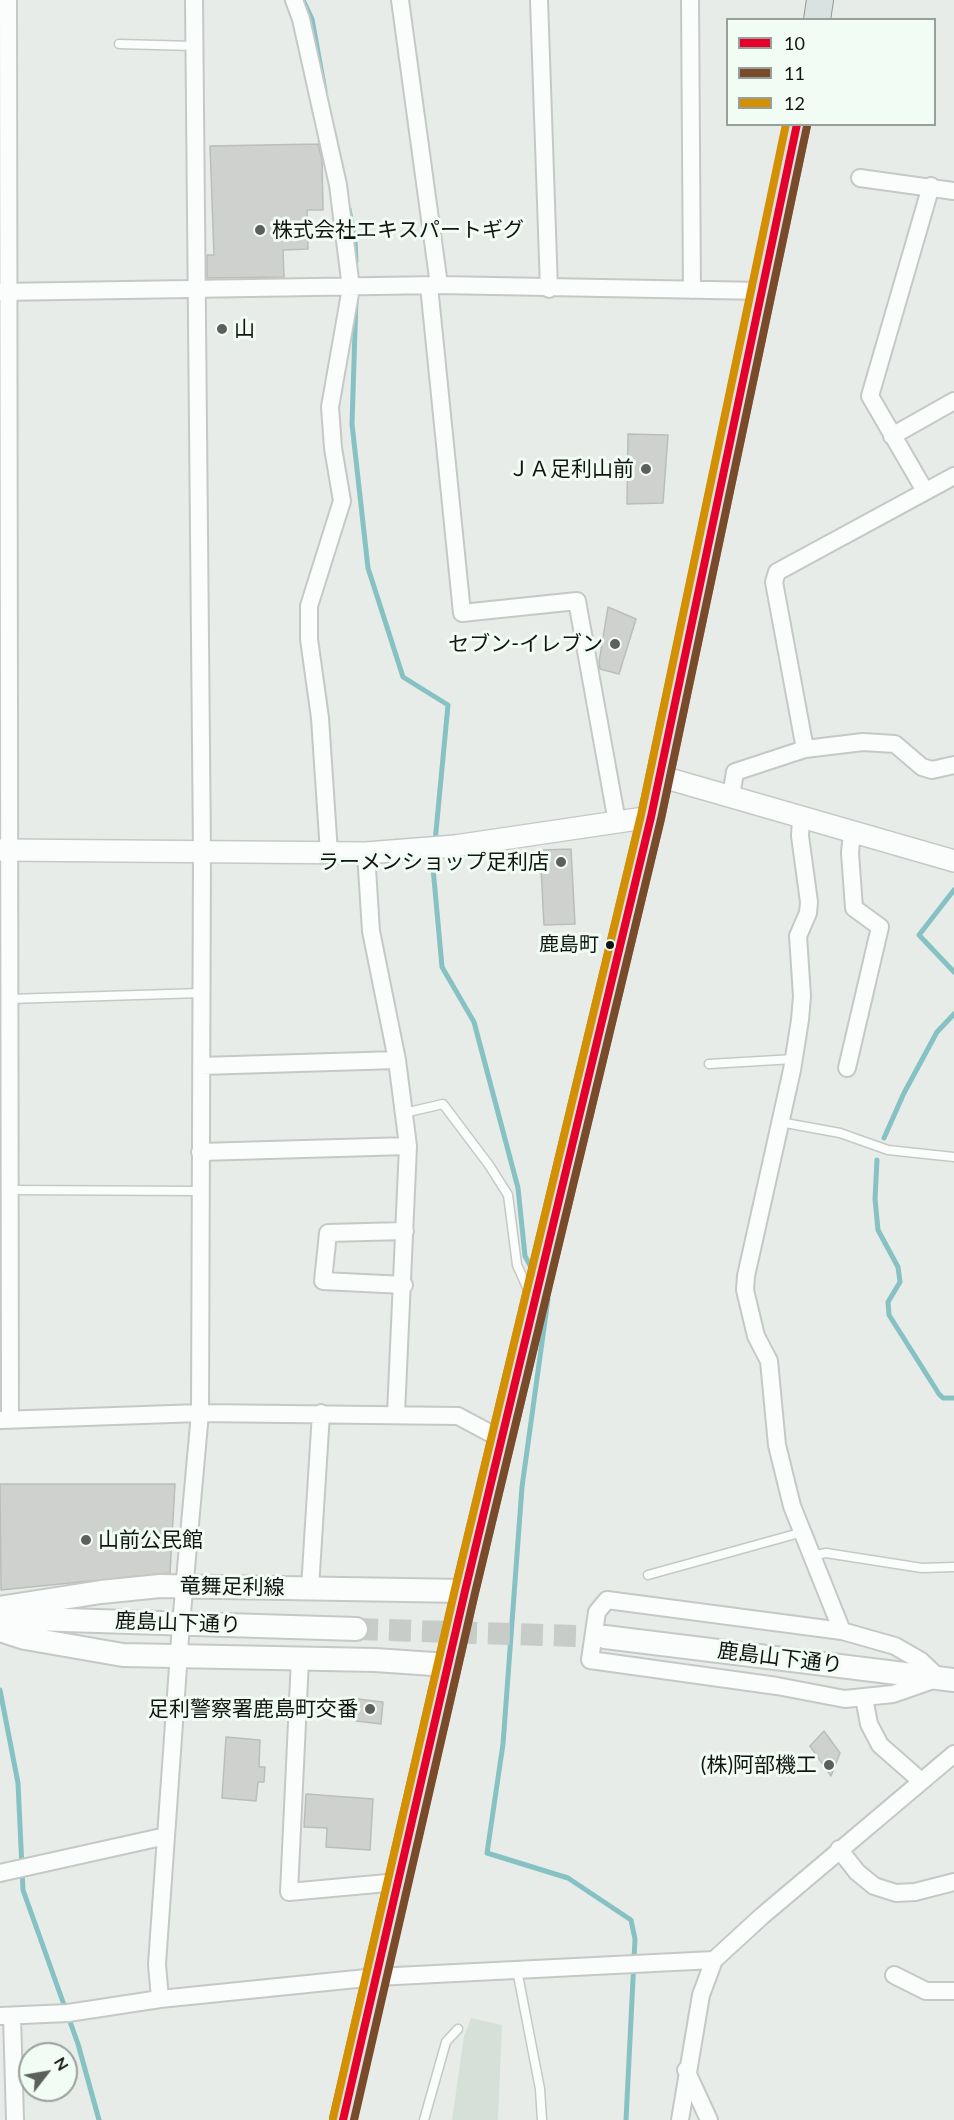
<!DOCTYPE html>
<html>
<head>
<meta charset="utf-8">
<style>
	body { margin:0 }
	#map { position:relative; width:954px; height:2120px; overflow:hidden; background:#e7ece8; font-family:Lato,sans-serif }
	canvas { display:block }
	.legend { position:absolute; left:726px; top:18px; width:210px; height:108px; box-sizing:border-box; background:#f1fcf5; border:2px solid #97a09a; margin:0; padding:8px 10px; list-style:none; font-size:18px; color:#111512 }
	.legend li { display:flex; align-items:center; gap:12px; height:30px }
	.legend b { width:30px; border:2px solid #97a09a }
	.north { position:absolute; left:18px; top:2042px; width:60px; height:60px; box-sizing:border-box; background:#f1fcf5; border:2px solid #97a09a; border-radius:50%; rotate:59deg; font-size:16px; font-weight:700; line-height:24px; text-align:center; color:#111512 }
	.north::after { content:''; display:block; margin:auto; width:21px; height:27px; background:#5c605d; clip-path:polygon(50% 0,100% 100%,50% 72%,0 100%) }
</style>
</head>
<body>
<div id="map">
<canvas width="954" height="2120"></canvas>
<ul class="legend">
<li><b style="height:8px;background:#e4002b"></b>10</li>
<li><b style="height:8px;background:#7a4b2a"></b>11</li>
<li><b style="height:8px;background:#d49003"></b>12</li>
</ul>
<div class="north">N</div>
</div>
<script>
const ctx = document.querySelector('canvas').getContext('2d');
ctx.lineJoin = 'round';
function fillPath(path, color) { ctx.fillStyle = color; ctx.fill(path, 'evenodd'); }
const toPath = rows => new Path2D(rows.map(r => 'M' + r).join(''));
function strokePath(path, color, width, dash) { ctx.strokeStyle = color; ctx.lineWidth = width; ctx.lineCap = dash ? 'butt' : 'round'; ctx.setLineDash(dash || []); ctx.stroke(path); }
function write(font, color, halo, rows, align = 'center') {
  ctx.font = font + ' Lato,"Noto Sans JP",sans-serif'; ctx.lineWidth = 6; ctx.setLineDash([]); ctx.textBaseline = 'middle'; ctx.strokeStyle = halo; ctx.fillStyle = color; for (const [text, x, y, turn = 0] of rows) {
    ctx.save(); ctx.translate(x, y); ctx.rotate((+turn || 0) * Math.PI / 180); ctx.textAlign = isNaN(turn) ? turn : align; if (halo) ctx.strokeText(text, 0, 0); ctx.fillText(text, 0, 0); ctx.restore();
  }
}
fillPath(toPath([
	[471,2018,502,2025,498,2120,452,2120,464,2036]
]), '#d5e1d8');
strokePath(toPath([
	[303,0,312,19,325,91],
	[349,209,355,240,356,262],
	[356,299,352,424,368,568,403,677,448,705,435,842],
	[434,854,433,868,442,967,474,1022,518,1188,525,1256,533,1271],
	[954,890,919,935,954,972],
	[884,1138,904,1093,937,1032,954,1014],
	[877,1160,875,1199,878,1230,898,1267,900,1282,888,1302,889,1315,939,1394,943,1398,954,1398],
	[546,1295,548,1299,522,1487,503,1744,487,1853,568,1878,631,1920,635,1939,626,2120],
	[0,1690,18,1783,23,1890,78,2044,99,2120]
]), '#86c1c4', 5);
const building = toPath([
	[318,144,322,160,323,210,307,210,308,249,283,250,284,277,207,278,207,255,214,255,210,146,318,144],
	[628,434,668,435,663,503,627,504,628,434],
	[608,607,636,619,619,674,600,669,599,662,608,607],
	[571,849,575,924,544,925,540,850,571,849],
	[0,1484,175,1484,170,1573,1,1590,0,1484],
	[358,1699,383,1702,381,1724,356,1721,358,1699],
	[824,1731,840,1753,831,1776,810,1746,824,1731],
	[226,1737,260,1740,259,1767,265,1767,264,1782,258,1782,256,1801,222,1798,226,1737],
	[306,1794,373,1799,370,1850,326,1847,327,1828,304,1827,306,1794]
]);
fillPath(building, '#ced1cd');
strokePath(building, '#babeba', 1.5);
strokePath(toPath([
	[356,1629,605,1637]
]), '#c7ccc8', 22, [22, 11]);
const service = toPath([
	[119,44,194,46],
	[9,999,201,993],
	[709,1064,794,1059],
	[404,1113,443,1104,489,1165,508,1195,517,1265,530,1294],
	[780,1122,840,1133,888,1150,954,1157],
	[10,1190,201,1191],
	[810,1556,826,1553,922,1568,954,1567],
	[648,1575,803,1532],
	[517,1970,540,2089,542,2120],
	[424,2120,446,2042,458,2029]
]);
const minor = toPath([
	[8,0,10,1420],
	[294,0,301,19,338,185,351,288,330,407,333,448,342,501,309,606,309,639,320,718,329,853],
	[400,0,439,285],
	[539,0,549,289],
	[690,0,692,290],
	[860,178,954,191],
	[429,286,462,613,577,601,617,822],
	[0,292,439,285,764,291],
	[892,436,954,401],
	[925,491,870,396,931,186],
	[805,749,774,582,777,572,954,476],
	[731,796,735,772,805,749,863,742,895,744,922,767,932,770,954,765],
	[801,818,800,836,809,902,808,913,798,936,802,996,800,1020,792,1070,746,1276,745,1290,756,1336,769,1361,777,1445,792,1506,842,1631],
	[366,853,371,931,397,1060,408,1146,396,1414],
	[201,1066,397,1060],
	[847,1068,880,927,854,908,850,853,852,832],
	[200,1152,408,1146],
	[404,1285,323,1281,328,1233,405,1231],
	[1,1420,200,1413,458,1416,501,1439],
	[310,1588,321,1413],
	[607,1600,842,1631,895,1646,921,1661,939,1678,893,1694,845,1699,777,1686,590,1660,597,1612,607,1600],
	[300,1659,289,1892,398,1882],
	[864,1698,869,1724,880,1745,921,1781],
	[839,1849,857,1872,874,1886,896,1893,915,1892,954,1882],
	[0,1873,166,1836],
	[894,1975,926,1991,954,1991],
	[160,1999,157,1964,181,1624,200,1413,202,852,194,0],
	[0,2016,68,2013,160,1999,376,1977,714,1960],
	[12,2016,15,2120],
	[686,2070,709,2120],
	[680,2120,701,1995,714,1960,762,1916,954,1754]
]);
const tertiary = toPath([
	[659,776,954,861],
	[0,850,366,853,455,846,651,817]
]);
const secondary = toPath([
	[0,1608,101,1592,160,1586,465,1591],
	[0,1618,356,1629],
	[0,1630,25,1638,123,1655,375,1660,448,1665],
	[605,1637,954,1680]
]);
const primary = toPath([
	[817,20,820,0],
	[343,2120,465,1591,651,817,797,124]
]);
strokePath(service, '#c5c9c6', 11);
strokePath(minor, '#c5c9c6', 20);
strokePath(tertiary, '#c5c9c6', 24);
strokePath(secondary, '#c5c9c6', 26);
strokePath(primary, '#8b9a96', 28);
strokePath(service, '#fbfcfc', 8);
strokePath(minor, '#fbfcfc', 16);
strokePath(tertiary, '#fbfcfc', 21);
strokePath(secondary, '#fbfcfc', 22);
strokePath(primary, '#d9e2e0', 26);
strokePath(toPath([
	[343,2120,465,1591,651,817,797,124]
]), '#e4002b', 8);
strokePath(toPath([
	[354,2120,475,1593,661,819,807,126]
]), '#7a4b2a', 8);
strokePath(toPath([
	[333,2118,455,1589,641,815,786,124]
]), '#d49003', 8);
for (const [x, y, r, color] of [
	[260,230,6,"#5c605d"],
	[222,329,6,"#5c605d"],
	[646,469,6,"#5c605d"],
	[615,644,6,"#5c605d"],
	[561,862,6,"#5c605d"],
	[610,945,5,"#111512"],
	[86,1540,6,"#5c605d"],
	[370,1709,6,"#5c605d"],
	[829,1765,6,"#5c605d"]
]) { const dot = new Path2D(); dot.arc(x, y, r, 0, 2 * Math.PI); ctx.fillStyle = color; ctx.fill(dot); strokePath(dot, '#f1fcf5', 2); }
write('20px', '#111512', '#f1fcf5', [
	["鹿島町",599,945]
], 'right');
write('21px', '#111512', '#f1fcf5', [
	["株式会社エキスパートギグ",272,230,"left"],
	["山",234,329,"left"],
	["ＪＡ足利山前",634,469],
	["セブン-イレブン",603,644],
	["ラーメンショップ足利店",549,862],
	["山前公民館",98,1540,"left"],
	["足利警察署鹿島町交番",358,1709],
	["(株)阿部機工",817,1765]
], 'right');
write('21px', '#111512', '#f1fcf5', [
	["竜舞足利線",232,1587,1],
	["鹿島山下通り",178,1623,2],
	["鹿島山下通り",780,1658,7]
]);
</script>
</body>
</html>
